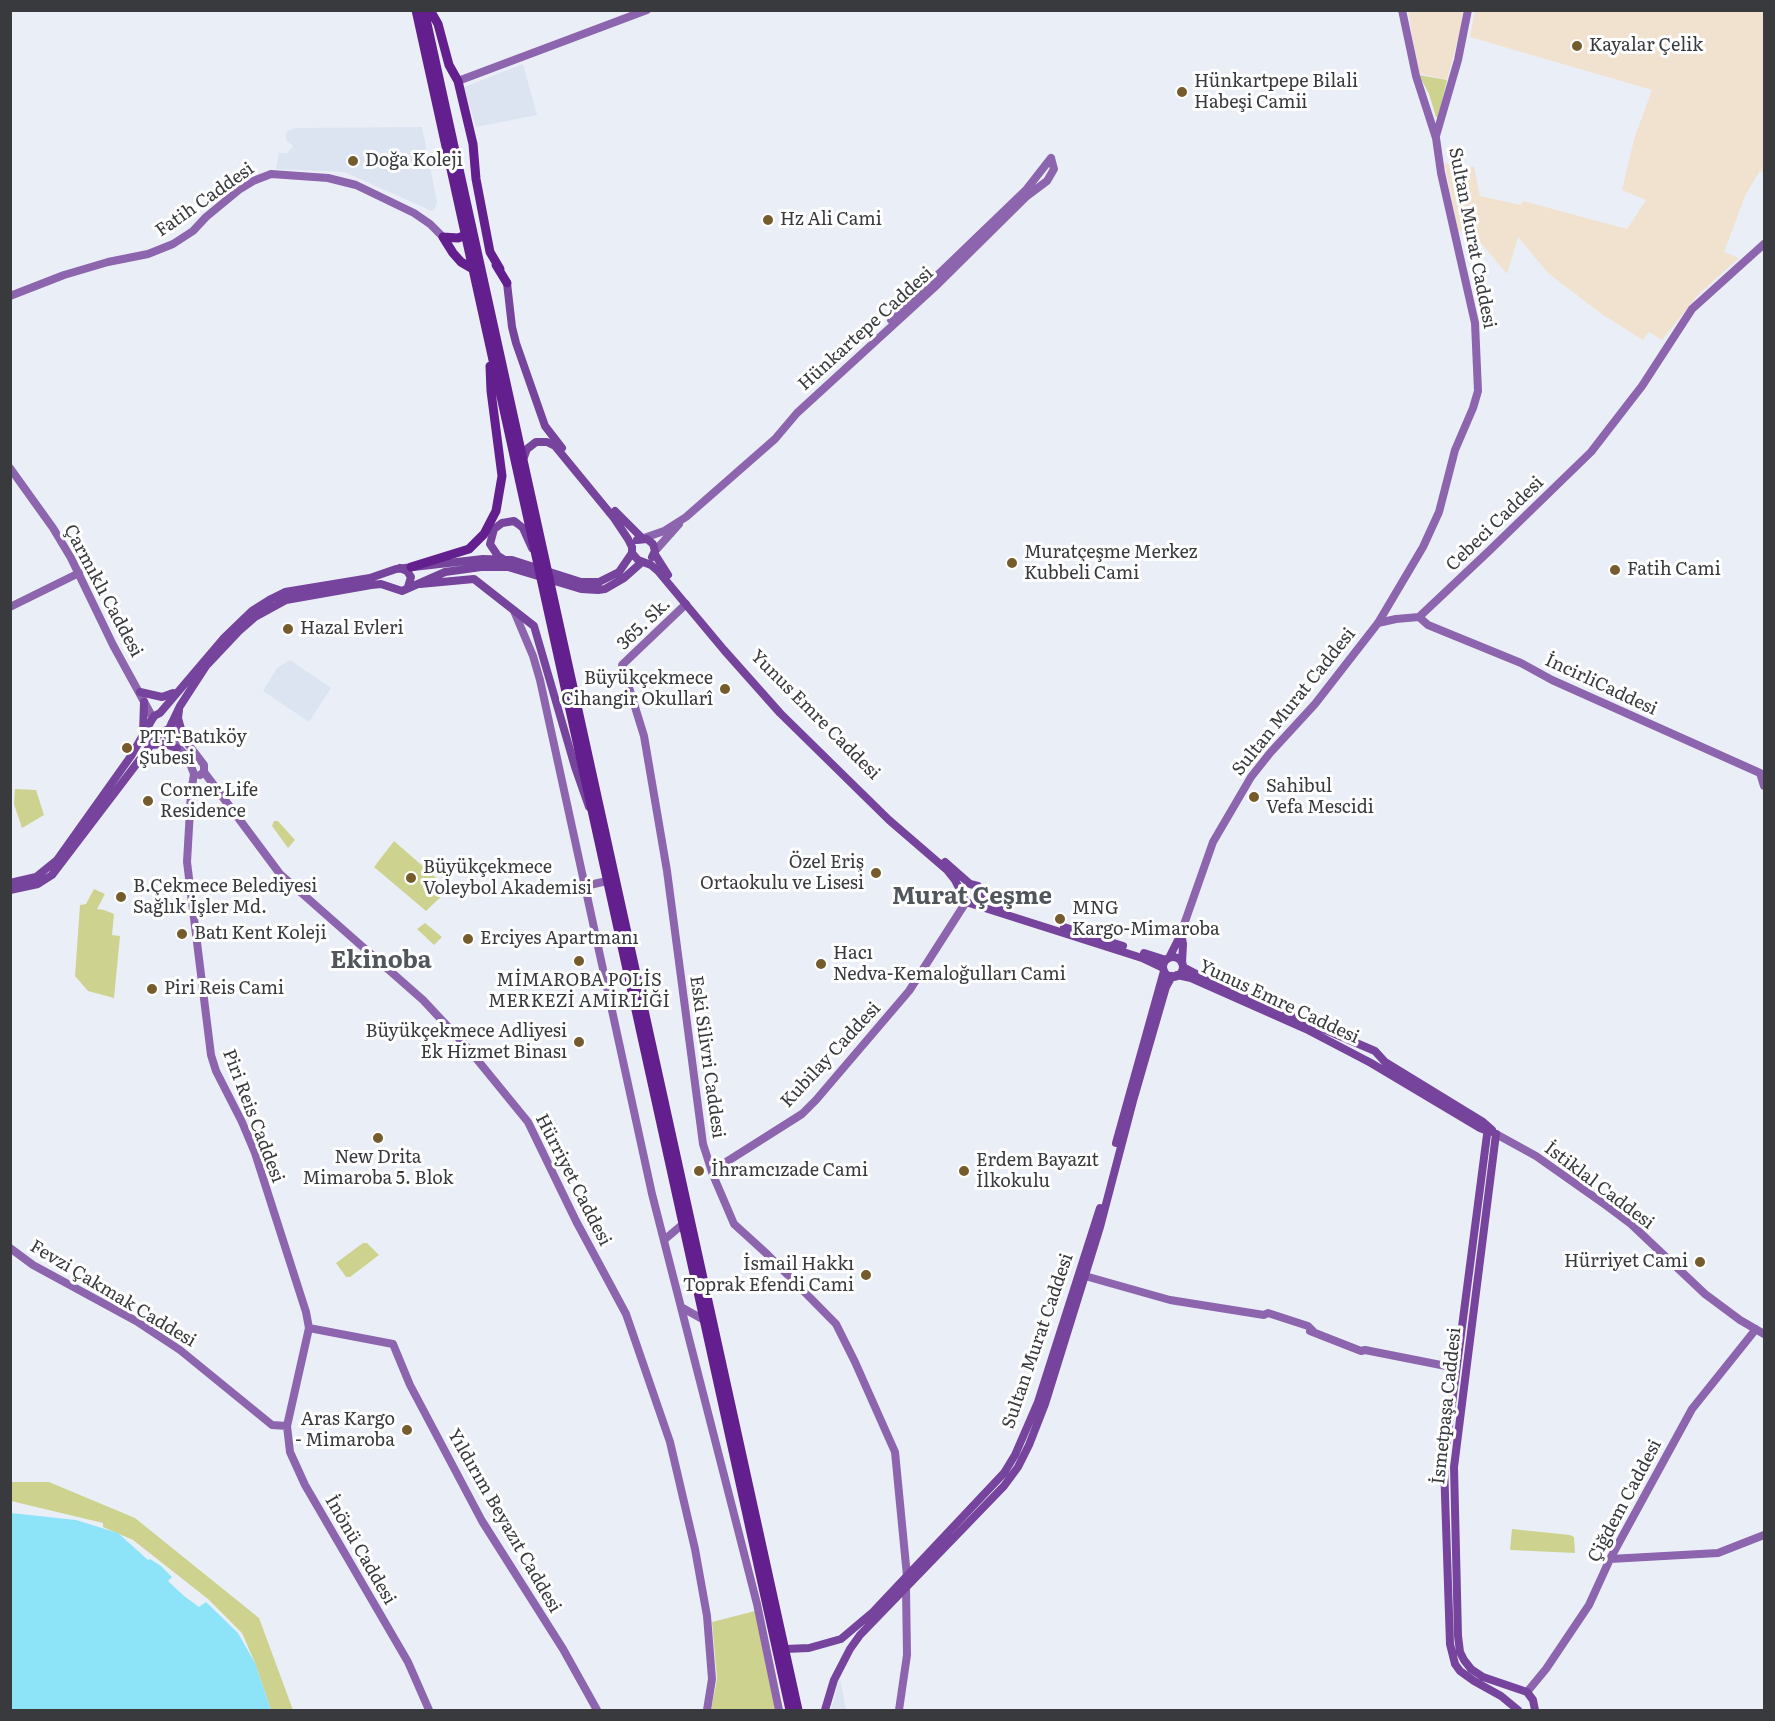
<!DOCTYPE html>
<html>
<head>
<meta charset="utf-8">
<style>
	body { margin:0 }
	#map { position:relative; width:1775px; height:1721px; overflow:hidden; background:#eaeff7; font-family:Literata,serif }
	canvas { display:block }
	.frame { position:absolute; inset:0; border:12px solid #383a3d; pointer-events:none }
</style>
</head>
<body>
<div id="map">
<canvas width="1775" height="1721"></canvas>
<div class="frame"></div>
</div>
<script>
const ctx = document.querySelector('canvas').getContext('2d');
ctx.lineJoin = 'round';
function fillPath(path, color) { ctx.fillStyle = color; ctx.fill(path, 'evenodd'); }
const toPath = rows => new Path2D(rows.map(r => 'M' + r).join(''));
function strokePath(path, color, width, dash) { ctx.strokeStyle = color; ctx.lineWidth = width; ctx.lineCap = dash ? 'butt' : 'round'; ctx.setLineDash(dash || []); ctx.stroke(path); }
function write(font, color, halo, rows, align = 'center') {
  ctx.font = font + ' Literata,serif'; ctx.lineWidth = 6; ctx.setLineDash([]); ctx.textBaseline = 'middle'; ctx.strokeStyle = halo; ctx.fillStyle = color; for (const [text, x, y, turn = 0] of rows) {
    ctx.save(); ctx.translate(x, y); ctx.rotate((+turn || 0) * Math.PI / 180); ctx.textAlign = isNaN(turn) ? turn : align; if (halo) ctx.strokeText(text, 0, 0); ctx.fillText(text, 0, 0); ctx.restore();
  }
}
fillPath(toPath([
	[1475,10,1764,11,1764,173,1760,171,1746,194,1724,252,1739,258,1698,295,1662,340,1649,332,1643,340,1603,315,1548,273,1518,237,1507,274,1470,230,1458,231,1444,163,1474,167,1480,196,1521,205,1523,201,1627,229,1646,200,1622,190,1634,139,1652,90,1470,37],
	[1408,11,1463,11,1460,32,1447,80,1418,73]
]), '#f1e2cf');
fillPath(toPath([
	[523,64,537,115,476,127,464,87],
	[422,127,437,202,435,208,432,211,344,172,276,169,279,153,287,153,293,146,286,140,286,132,294,128],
	[290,660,331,688,309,722,263,691,277,668],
	[840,1678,846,1710,831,1710]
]), '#dce4f2');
fillPath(toPath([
	[1419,75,1447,80,1438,118,1436,117,1429,94],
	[15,789,36,790,44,815,22,828,14,804],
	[274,821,278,821,295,840,288,848,272,826],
	[394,841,449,889,426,911,374,867],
	[94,889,105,894,97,909,104,910,114,914,112,935,120,936,114,998,88,991,75,976,80,905,86,904],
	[425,923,442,937,434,945,417,929],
	[363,1243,367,1243,379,1255,350,1277,346,1277,336,1263],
	[11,1482,49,1482,135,1518,259,1618,293,1710,271,1710,255,1663,242,1633,208,1599,133,1540,103,1527,103,1523,11,1501],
	[1512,1529,1570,1535,1574,1537,1575,1553,1510,1550],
	[755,1611,779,1710,711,1710,717,1679,712,1622]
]), '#cdd38f');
fillPath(toPath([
	[11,1513,76,1520,118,1533,148,1560,150,1559,161,1566,172,1577,168,1581,184,1596,199,1607,206,1602,238,1633,255,1663,271,1710,11,1710]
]), '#8de4f9');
strokePath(toPath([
	[458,81,647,10],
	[1436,136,1458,60,1468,10],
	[10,296,64,275,108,262,148,254,173,244,193,231,206,217,240,189,253,181,271,174,328,178,356,185,414,213,430,224,443,237],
	[891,320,1026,190,1051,158],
	[10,468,53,528,71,558,113,645,153,718],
	[644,538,664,531,686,517,775,439,797,413,938,284,1027,196,1047,181,1054,169,1051,158],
	[655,551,679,524],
	[686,604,622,665,644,736,667,871,703,1144,713,1175,734,1224,767,1254,836,1324,855,1362,895,1452,907,1576],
	[10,607,79,573],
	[514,611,533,656,540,680,652,1194,757,1604,779,1710],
	[1419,617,1489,551,1591,452,1642,386,1692,309,1764,244],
	[1419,617,1428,625,1521,663,1552,680,1760,773,1764,786],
	[1378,623,1396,619,1419,617],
	[172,723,204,765,204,772,200,775],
	[164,732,188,758,194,774],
	[204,772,280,874,423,1000,466,1046,528,1122,576,1221,626,1314,670,1442,695,1549,707,1616,712,1679,707,1710],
	[194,774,191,793,187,862,211,1055,216,1071,242,1122,255,1153,306,1312,309,1328,287,1426,290,1452,305,1485,408,1662,429,1710],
	[585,886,607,881],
	[1181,933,1213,842,1251,777,1270,753,1315,704,1378,623,1423,547,1439,512,1455,450,1473,408,1478,391,1475,323,1441,173,1436,138,1416,76,1402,10],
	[1496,1134,1536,1156,1607,1206,1631,1224,1705,1294,1740,1320,1764,1334],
	[712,1171,802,1114,816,1100,909,991,966,902],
	[664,1240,683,1224],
	[10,1248,33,1265,136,1321,180,1350,272,1425,287,1426],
	[1085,1276,1170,1300,1264,1315,1268,1313,1308,1326,1313,1331],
	[681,1307,704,1320],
	[309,1328,393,1344,410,1385,482,1521,563,1649,597,1710],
	[1310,1331,1361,1351,1365,1350,1456,1368],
	[1610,1559,1718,1553,1764,1535],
	[1527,1692,1546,1669,1589,1605,1610,1559,1692,1409,1756,1329],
	[899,1710,907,1655,906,1588]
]), '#8d65ae', 8);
strokePath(toPath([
	[507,283,512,327,516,343,545,426,562,448],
	[615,511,642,538],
	[637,540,647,539,653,544,655,551,652,557],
	[632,553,638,560,651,565,658,571,724,650,780,713,889,820,947,870,955,880,966,902,1142,958,1163,968],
	[654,553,668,575],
	[503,559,498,556,490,544,494,529,502,523,514,521,518,524,523,528,532,548],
	[400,568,407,571,411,577,408,587],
	[420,584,474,579,534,626,575,767,589,807],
	[140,692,162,697,173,693],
	[179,710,178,718,183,736],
	[160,733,169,729,180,706,206,666,239,631,255,617,286,600,371,585,381,584,402,591,445,572,481,567,508,567,581,589,598,590,605,589,624,578,642,562],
	[143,734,144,702],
	[152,745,164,744,177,748],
	[945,862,970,884,978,886,982,895,1006,908],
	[10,883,36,877,57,860,131,756,154,716,160,713,223,639,252,611,271,599,285,592,370,578,396,569,483,559,512,560,581,582,599,582,619,572,632,553,632,547,628,539,614,518,555,446,547,442,536,442,527,449,523,460],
	[10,890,38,884,52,875,160,733],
	[1064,927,1123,946],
	[1181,933,1183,944,1182,963],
	[1144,953,1166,960],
	'1163 967a10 10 0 1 1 20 0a10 10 0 1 1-20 0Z',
	[1169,958,1181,934],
	[1183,967,1204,978,1375,1051,1385,1062,1483,1122,1492,1130],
	[1177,975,1191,978,1306,1029,1371,1063,1480,1128,1490,1132],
	[1488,1127,1444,1465,1450,1644,1455,1664,1460,1671,1474,1681,1501,1696,1518,1710],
	[1496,1134,1454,1467,1458,1636,1460,1652,1464,1660,1471,1669,1483,1677,1527,1692,1533,1700,1535,1710],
	[1116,1143,1164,971],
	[785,1649,809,1648,841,1639,873,1612,1004,1473,1015,1455,1038,1402,1100,1208],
	[825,1710,834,1680,850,1649,860,1635,1004,1486,1018,1467,1029,1445,1045,1404,1100,1227,1133,1101,1166,987,1172,976]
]), '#76439d', 8);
strokePath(toPath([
	[416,10,790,1710],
	[424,10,798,1710],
	[430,10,438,24,449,65,458,81,473,144,476,179,490,252,500,269],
	[443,237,453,253,461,262,473,269],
	[443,237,458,238,466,235],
	[496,265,507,283],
	[411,567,469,549,484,534,496,511,502,476,491,391,490,366]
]), '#621f8d', 9);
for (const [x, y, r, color] of [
	[1577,46,6,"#765b2d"],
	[1182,92,6,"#765b2d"],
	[353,161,6,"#765b2d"],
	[768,220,6,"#765b2d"],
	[1012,563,6,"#765b2d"],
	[1615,570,6,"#765b2d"],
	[288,629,6,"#765b2d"],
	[725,689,6,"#765b2d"],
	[127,748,6,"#765b2d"],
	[1254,797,6,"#765b2d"],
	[148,801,6,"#765b2d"],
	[876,873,6,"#765b2d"],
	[411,878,6,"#765b2d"],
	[121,897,6,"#765b2d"],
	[1060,919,6,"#765b2d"],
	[182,934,6,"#765b2d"],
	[468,939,6,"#765b2d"],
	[579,961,6,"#765b2d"],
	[821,964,6,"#765b2d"],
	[152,989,6,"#765b2d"],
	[579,1042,6,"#765b2d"],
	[378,1138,6,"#765b2d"],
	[699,1171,6,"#765b2d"],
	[964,1171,6,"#765b2d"],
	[1700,1262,6,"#765b2d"],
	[866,1275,6,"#765b2d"],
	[407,1430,6,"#765b2d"]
]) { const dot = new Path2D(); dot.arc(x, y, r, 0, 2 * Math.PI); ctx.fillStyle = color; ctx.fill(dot); strokePath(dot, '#fff', 2); }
write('18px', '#383a3d', '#fff', [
	["Kayalar Çelik",1589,46],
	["Hünkartpepe Bilali",1194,82],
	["Habeşi Camii",1194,103],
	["Doğa Koleji",365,161],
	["Hz Ali Cami",780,220],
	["Muratçeşme Merkez",1024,553],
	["Kubbeli Cami",1024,574],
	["Fatih Cami",1627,570],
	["Hazal Evleri",300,629],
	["Büyükçekmece",713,679,"right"],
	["Cihangir Okullarî",713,700,"right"],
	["PTT-Batıköy",139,738],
	["Şubesi",139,759],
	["Sahibul",1266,787],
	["Vefa Mescidi",1266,808],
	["Corner Life",160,791],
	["Residence",160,812],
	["Özel Eriş",864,863,"right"],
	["Ortaokulu ve Lisesi",864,884,"right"],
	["Büyükçekmece",423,868],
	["Voleybol Akademisi",423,889],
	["B.Çekmece Belediyesi",133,887],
	["Sağlık İşler Md.",133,908],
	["MNG",1072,909],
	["Kargo-Mimaroba",1072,930],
	["Batı Kent Koleji",194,934],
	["Erciyes Apartmanı",480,939],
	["Hacı",833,954],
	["Nedva-Kemaloğulları Cami",833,975],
	["MİMAROBA POLİS",579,981,"center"],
	["MERKEZİ AMİRLİĞİ",579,1002,"center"],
	["Piri Reis Cami",164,989],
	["Büyükçekmece Adliyesi",567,1032,"right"],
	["Ek Hizmet Binası",567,1053,"right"],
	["New Drita",378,1158,"center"],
	["Mimaroba 5. Blok",378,1179,"center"],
	["Erdem Bayazıt",976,1161],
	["İlkokulu",976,1182],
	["İhramcızade Cami",711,1171],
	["Hürriyet Cami",1688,1262,"right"],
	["İsmail Hakkı",854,1265,"right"],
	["Toprak Efendi Cami",854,1286,"right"],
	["Aras Kargo",395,1420,"right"],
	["- Mimaroba",395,1441,"right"]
], 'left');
write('18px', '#383a3d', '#fff', [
	["Fatih Caddesi",205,200,-35],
	["Sultan Murat Caddesi",1472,238,79],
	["Hünkartepe Caddesi",866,329,-42],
	["Cebeci Caddesi",1495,524,-44],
	["Çarmıklı Caddesi",103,591,62],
	["365. Sk.",644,624,-44],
	["İncirliCaddesi",1601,685,25],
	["Sultan Murat Caddesi",1294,702,-51],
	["Yunus Emre Caddesi",815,715,45],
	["Yunus Emre Caddesi",1279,1002,25],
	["Kubilay Caddesi",831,1055,-47],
	["Eski Silivri Caddesi",707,1057,82],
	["Piri Reis Caddesi",253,1116,69],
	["Hürriyet Caddesi",573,1180,63],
	["İstiklal Caddesi",1599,1186,37],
	["Fevzi Çakmak Caddesi",113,1294,31],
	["Sultan Murat Caddesi",1038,1341,-71],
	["İsmetpaşa Caddesi",1447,1406,-84],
	["Çiğdem Caddesi",1625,1501,-62],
	["Yıldırım Beyazıt Caddesi",504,1521,60],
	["İnönü Caddesi",360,1550,60]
]);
write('bold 24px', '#51555c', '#fff', [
	["Murat Çeşme",972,897],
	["Ekinoba",381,961]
]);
</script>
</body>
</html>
